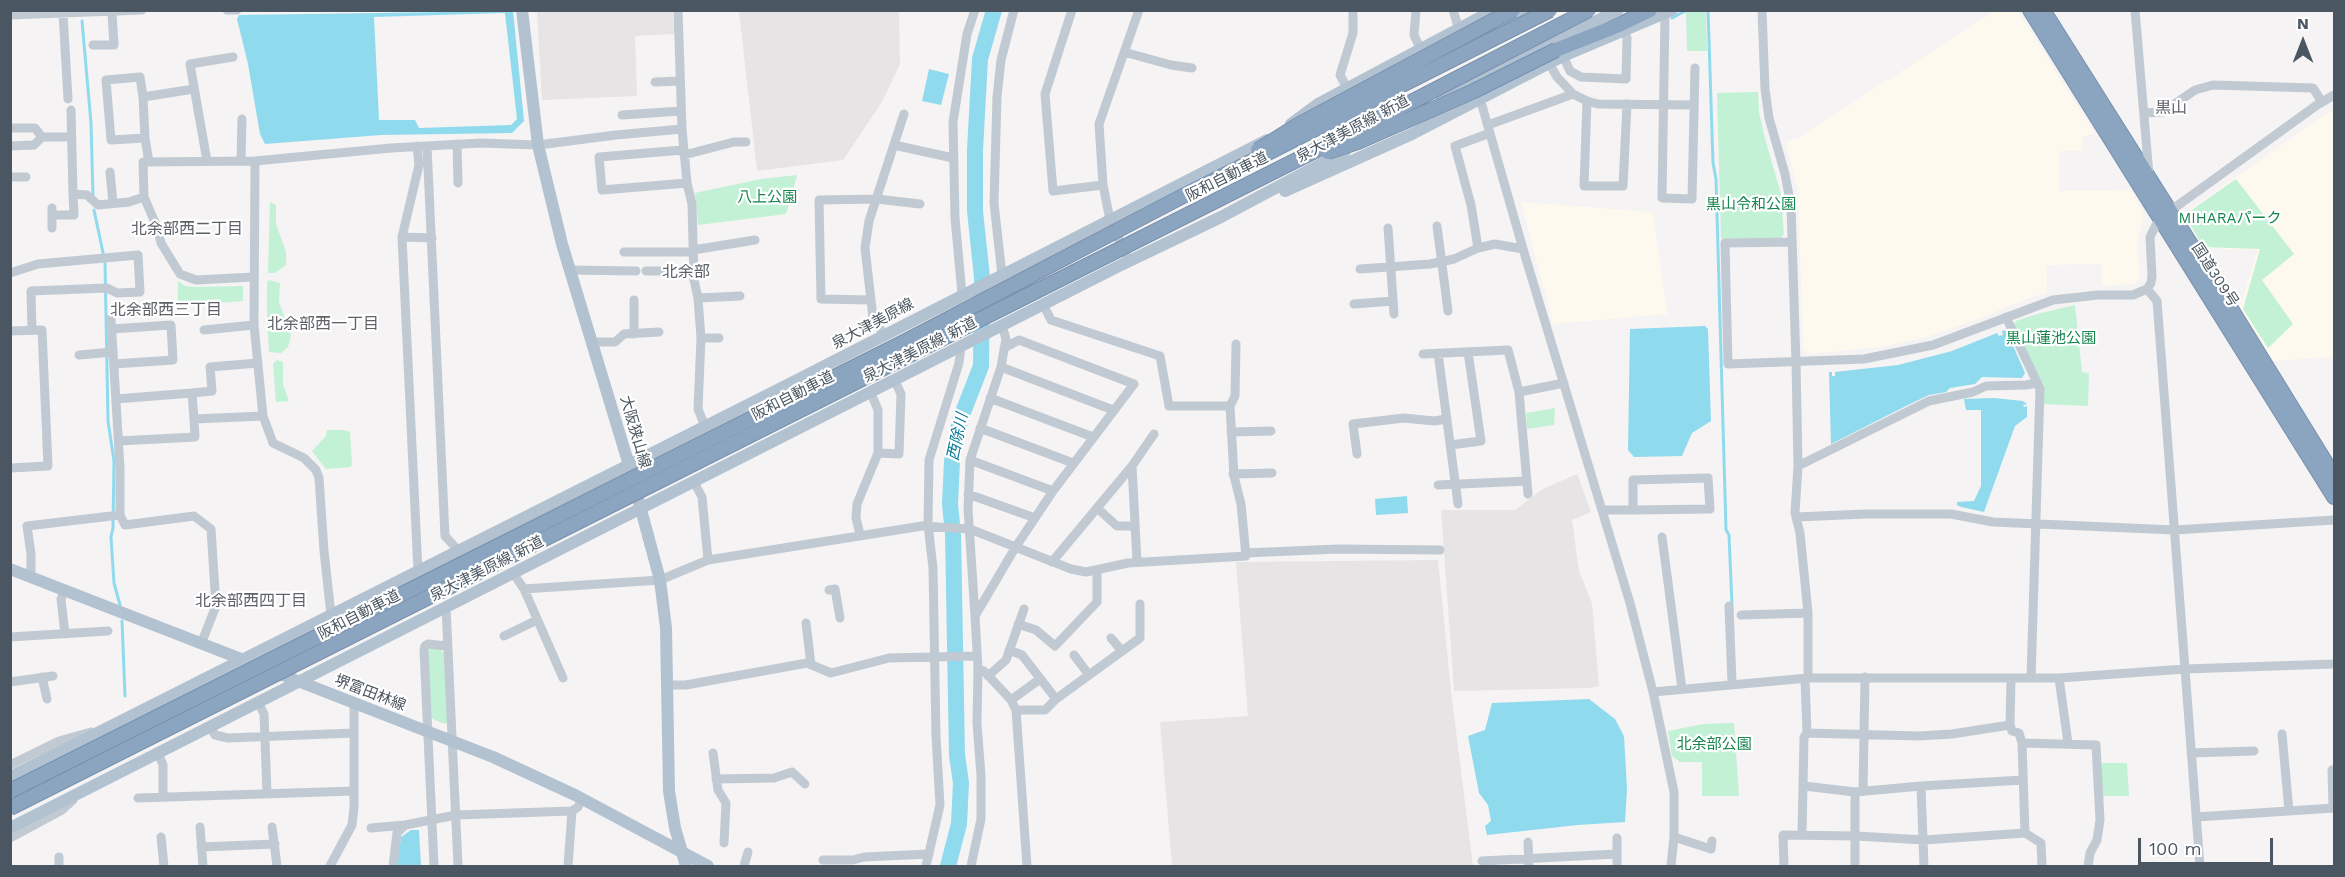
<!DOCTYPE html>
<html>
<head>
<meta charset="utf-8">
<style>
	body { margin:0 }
	#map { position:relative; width:2345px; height:877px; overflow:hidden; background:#f5f3f3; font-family:"Work Sans",sans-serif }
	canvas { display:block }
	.frame { position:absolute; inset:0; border:12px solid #4a5661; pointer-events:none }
	.north { position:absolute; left:2273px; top:12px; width:60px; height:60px; -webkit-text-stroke:4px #fff; paint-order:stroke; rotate:0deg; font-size:16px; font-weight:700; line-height:24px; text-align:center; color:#4a5661 }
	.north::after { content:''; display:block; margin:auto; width:21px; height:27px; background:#4a5661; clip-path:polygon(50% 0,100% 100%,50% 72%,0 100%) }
	.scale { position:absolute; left:2138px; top:838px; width:135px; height:27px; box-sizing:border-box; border:3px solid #4a5661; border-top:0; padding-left:8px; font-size:18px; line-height:21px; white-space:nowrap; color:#4a5661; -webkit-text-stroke:4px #fff; paint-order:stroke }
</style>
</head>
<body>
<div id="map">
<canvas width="2345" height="877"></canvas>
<div class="frame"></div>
<div class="north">N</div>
<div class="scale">100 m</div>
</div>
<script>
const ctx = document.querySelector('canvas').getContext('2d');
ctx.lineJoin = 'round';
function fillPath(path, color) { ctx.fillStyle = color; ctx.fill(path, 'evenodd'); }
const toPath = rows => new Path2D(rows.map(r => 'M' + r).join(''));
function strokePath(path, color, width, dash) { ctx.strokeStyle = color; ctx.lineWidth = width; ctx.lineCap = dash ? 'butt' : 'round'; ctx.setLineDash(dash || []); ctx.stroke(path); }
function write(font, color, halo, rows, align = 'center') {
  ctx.font = font + ' "Work Sans","Noto Sans JP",sans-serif'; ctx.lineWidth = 4.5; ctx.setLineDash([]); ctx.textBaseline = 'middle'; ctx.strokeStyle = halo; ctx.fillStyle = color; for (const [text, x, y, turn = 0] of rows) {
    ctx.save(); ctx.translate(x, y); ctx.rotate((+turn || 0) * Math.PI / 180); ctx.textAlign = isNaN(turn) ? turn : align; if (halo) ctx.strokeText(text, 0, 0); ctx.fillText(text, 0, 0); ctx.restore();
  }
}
fillPath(toPath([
	[1996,10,2018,11,2095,134,2083,137,2082,151,2059,151,2059,191,2131,190,2143,211,2142,227,2138,235,2137,244,2140,276,2136,284,2102,286,2101,264,2047,265,2047,293,2032,297,1965,324,1923,338,1881,347,1810,354,1803,349,1798,190,1785,142,1798,138],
	[2334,110,2334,357,2273,361,2239,309,2258,250,2203,248,2184,217,2185,213,2323,116],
	[1521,202,1653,212,1667,314,1553,324]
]), '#fdf9ef');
fillPath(toPath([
	[537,11,673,11,674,34,635,36,637,96,542,100],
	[739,11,899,11,900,64,882,102,843,160,757,171],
	[1577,474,1591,512,1572,520,1579,571,1592,603,1599,686,1589,688,1454,691,1441,510,1515,510,1543,489],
	[1438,560,1451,691,1473,866,1172,866,1160,722,1248,716,1236,562]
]), '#e6e4e5');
fillPath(toPath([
	[1689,10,1706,11,1707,51,1687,51,1686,12],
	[1758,92,1759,112,1764,135,1781,194,1784,234,1781,238,1721,239,1717,93],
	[797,175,786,214,698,225,695,193,761,179],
	[2236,179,2294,254,2262,280,2293,324,2268,348,2243,309,2260,249,2203,247,2186,217,2186,214],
	[270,202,276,205,276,224,286,252,286,265,275,273,268,273],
	[269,280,280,283,279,302,291,335,288,347,281,353,269,352,267,317,267,282],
	[178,281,185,286,197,287,243,286,243,301,178,306],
	[2075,305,2082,372,2089,373,2088,406,2043,404,2013,326,2016,321,2037,314],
	[277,360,283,362,283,384,289,401,276,402,273,364],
	[1555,408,1554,425,1527,429,1526,413],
	[327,430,343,430,350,432,352,465,350,467,326,469,312,451,326,436],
	[431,648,440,649,444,654,448,722,445,724,433,719,430,714,427,653],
	[1734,723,1739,796,1702,796,1702,762,1680,762,1672,756,1668,731,1703,724],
	[2101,763,2127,763,2129,796,2102,796]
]), '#c3f1d5');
fillPath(toPath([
	[513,11,524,121,512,133,381,135,265,144,260,134,248,64,237,19,239,15],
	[505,13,517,119,511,125,419,128,415,120,379,120,374,17],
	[929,69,949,74,941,105,922,101],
	[1705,326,1708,329,1711,421,1692,433,1682,456,1634,457,1628,450,1630,329],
	[2004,330,2007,332,2025,373,2022,378,1982,377,1975,384,1950,388,1946,392,1929,395,1908,405,1831,444,1829,372,1832,372,1832,376,1835,376,1835,372,1898,365,1952,351,1997,333,1999,336,2003,335,2002,331],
	[1994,398,2023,401,2027,404,2023,405,2024,407,2027,406,2027,417,2015,426,1984,512,1961,507,1957,505,1957,502,1974,501,1981,486,1981,410,1966,410,1964,399],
	[1407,496,1408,513,1376,515,1375,499],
	[1589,699,1615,719,1624,736,1627,789,1625,822,1578,825,1487,835,1485,826,1491,821,1488,805,1479,793,1468,736,1485,730,1492,703],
	[411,830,419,830,421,866,397,866,401,837]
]), '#90daee');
strokePath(toPath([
	[1708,10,1713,163,1716,179,1726,530,1729,535,1732,605],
	[1672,18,1687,10],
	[82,21,91,123,93,197],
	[94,210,105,262,108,421,114,461,113,528,111,537,114,583,120,605],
	[122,621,125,696]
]), '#90daee', 3);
strokePath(toPath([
	[948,866,959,824,961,783,957,755,953,534,950,504,952,461,960,420,981,366,982,277,975,211,975,150,980,59,994,10]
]), '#90daee', 16);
const highway = toPath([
	[2030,10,2334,497],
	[2043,10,2209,273,2334,476],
	[1556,50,1619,25,1650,10]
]);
strokePath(highway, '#7690ad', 16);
strokePath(toPath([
	[227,10,237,10],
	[678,10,682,129,687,183,692,204,694,280,698,298,701,338,698,409,705,426],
	[1072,10,1045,94,1053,191,1103,185],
	[1416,10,1414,35,1420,48],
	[1453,10,1460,33],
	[1762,10,1765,89,1769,118,1785,174,1791,206,1796,363,1798,466,1795,513,1800,533,1808,613,1808,678],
	[2135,10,2149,175],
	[63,13,68,99],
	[1665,14,1662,198,1692,199,1695,68],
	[10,15,142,10],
	[93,45,114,45,112,13],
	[1124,52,1171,65,1192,68],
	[1563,56,1570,71,1581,77,1626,79,1627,38,1624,32],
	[1549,63,1557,77,1573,94,1587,101,1598,104,1694,105],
	[655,82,680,81],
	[1347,88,1340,75,1353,33,1353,10],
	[1479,95,1523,249,1630,603,1653,692,1674,792,1674,837,1671,866],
	[143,97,145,138,111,140,106,80,140,77,143,97,194,89],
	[1587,101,1584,186,1623,186,1627,104],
	[71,110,73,194,87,195,98,205,129,202,144,197],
	[2145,113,2163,112,2195,90,2213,85,2313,88,2322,102],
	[622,115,681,111],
	[1488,125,1573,94],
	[10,128,35,128,42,137,71,137],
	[145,138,149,162],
	[457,144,458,183],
	[894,145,953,158],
	[10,146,34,145,42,137],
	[417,146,419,165,402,237,418,571],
	[427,146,445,536,458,550],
	[683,150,599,157,602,190,687,183],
	[684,155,734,142,746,142],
	[207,161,190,64,233,57],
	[241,161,242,119],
	[255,161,254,325,263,416,273,443,304,458,316,470,319,478,324,551,331,615],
	[110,172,113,203],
	[10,177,26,177],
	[52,208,52,228],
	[52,215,74,215,73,194],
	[1437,226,1448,311],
	[1388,228,1394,314],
	[402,237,432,238],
	[1792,242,1725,243,1728,364,1864,359,1933,345,2053,300,2098,295,2133,295,2147,289,2151,283,2152,276,2150,237,2159,219,2317,105,2334,95],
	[1478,248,1471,205,1455,146,1490,133],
	[693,250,755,240],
	[624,252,693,252],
	[1129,261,1110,220,1103,185,1099,124,1139,10],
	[1360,269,1430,264,1454,259,1478,248,1495,244,1523,249],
	[570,270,636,271],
	[646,271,694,271],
	[10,273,38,264,138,255,140,292,117,293,107,288,31,291,32,330],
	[1002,275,994,203,997,97,1001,60,1014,10],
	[254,277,196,280,180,274,161,243,157,227,144,197,143,162,255,161,391,148,481,143,538,145,616,135,682,129],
	[2147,289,2157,301,2200,866],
	[962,294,955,218,953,122,967,34,975,10],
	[698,298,740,296],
	[871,300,821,299,819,200,877,199,920,204],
	[1354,304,1393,301],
	[2006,317,2040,389,2031,678],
	[111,319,120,468,120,515,125,525,194,516,211,529,216,606,201,644],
	[112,329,171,325,173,360,114,364],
	[204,330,254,325],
	[10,331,42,330,48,466,10,468],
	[634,334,634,300],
	[884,335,873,318,865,248,869,221,904,114],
	[701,338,719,338],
	[592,342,615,342,624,334,659,332],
	[1438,353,1458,504],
	[1423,354,1508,350,1519,392,1528,494],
	[79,355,113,352],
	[1001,367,1113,410],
	[1519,392,1564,383],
	[192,393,212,391,210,367,258,363],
	[990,398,1093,437],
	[116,399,192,393,194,419,263,416],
	[1230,406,1235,396,1236,344],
	[980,428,1073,463],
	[1231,432,1271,431],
	[119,441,195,437,194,419],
	[1450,445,1481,441,1468,352],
	[878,453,899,454,901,394,895,381],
	[1357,454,1353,424,1404,418,1434,421,1447,419],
	[970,460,1053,491],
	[1132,466,1137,562],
	[1798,466,1929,401,1973,392,1986,386,2026,385,2037,383],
	[1233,474,1272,473],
	[694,482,702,497,708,560],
	[1438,485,1527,481],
	[968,494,1035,518],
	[1097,508,1117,526,1135,526],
	[1602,510,1633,510,1710,509,1708,478,1633,480,1633,510],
	[1796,517,1866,514,1951,514,1993,522,2175,530,2334,520],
	[860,534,856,518,857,504,878,453,878,410,871,393],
	[1662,537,1682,689],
	[1245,553,1338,549,1440,550],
	[1052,562,1132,466,1154,434],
	[513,573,524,589,660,580,708,560,922,526,970,529,1071,569,1086,572,1128,563,1246,556,1241,504,1234,476,1230,406,1169,406,1160,356,1051,320,1043,304],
	[31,577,31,554,27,526,120,515],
	[524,589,563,678],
	[65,590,61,599,65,634],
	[829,590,835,589,840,618],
	[1729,606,1732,683],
	[446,607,458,866],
	[1741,615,1808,613],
	[975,616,968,509,970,460,1001,367,1006,339,1002,325],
	[806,623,811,665],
	[1018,624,1036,630,1055,646,1097,602,1097,570],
	[504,636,537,620],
	[10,637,108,631],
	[1111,638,1122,651],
	[1009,650,1022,655,1056,699],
	[1074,655,1089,675],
	[978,669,984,671,1011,700,1016,710,1027,866],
	[988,676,1006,660,1024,609],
	[42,677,47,699],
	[2059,678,2068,743],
	[2011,679,2010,725,2012,731,2019,733,2022,743,2025,833],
	[10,682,53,676],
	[666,685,686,685,807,663,831,673,889,658,977,656],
	[1653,692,1808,678,2059,678,2185,669,2334,664],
	[1011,700,1040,679],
	[258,702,264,714,267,793],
	[1016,710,1045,710,1056,699,1140,638,1140,604],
	[210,727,215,735,228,738,354,733],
	[1807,733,1919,736,1952,734,2010,725],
	[2282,734,2289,811],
	[2022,743,2096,745,2100,820,2097,840,2090,853,2088,866],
	[158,753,163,765,163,797],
	[713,753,718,790,726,803,724,843],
	[2191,753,2254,751],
	[10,765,59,741,91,732],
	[2332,770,2333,808],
	[716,779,774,778,792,772,805,784],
	[1804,786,1855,792,1921,786,2023,780],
	[1921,786,1924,866],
	[1863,791,1865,677],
	[138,798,354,791],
	[2196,817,2334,808],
	[200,827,203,866],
	[272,827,277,866],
	[371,828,405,825],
	[1802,835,1804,737,1807,733,1805,679],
	[161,837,164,866],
	[1674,837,1711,849,1712,841],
	[10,838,62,810,73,800],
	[1617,838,1617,866],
	[1528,842,1529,866],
	[201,847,275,844],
	[59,857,59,866],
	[823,860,853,860,864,857,929,854],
	[1482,861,1617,854],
	[330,866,352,825,354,808,354,703],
	[393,866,397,833,405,825,456,815,572,811,578,807,582,799],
	[434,866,424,650,425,646,428,644,447,646],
	[568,866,572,811],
	[744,866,748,852],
	[926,866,940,805,936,736,933,568,928,525,929,460,959,363,961,347],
	[971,866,981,819,981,776,977,723,978,669,975,616,1015,548,1053,491,1134,384,1019,340,1004,348],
	[1784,866,1783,835,1856,836,1924,840,2025,833,2041,843,2042,866],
	[1855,866,1855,792]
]), '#c1cad2', 9);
strokePath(toPath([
	[522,10,538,145,562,244,629,465,660,580,666,628,669,791,675,828,686,866],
	[1466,42,1530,10],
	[1442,99,1618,10],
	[1291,124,1318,104,1494,10],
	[1285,191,1412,134,1563,56,1672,10],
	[10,569,493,757,575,795,708,866],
	[10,777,795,381,1267,140],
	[10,828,1119,266,1221,217,1345,151]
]), '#b3c2d1', 12);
strokePath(highway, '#8ba5c1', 14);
const highwayBridge = toPath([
	[1258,150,1298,125,1513,10],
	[1328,152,1358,142,1474,91,1556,50],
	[10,791,906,341,1185,195,1550,10],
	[10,808,1390,113,1589,10]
]);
strokePath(highwayBridge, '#7690ad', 16, []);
strokePath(highwayBridge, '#8ba5c1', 14);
write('15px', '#4a5661', '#fff', [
	["泉大津美原線 新道",1353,129,-28],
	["阪和自動車道",1227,177,-27],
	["国道309号",2215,275,57],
	["泉大津美原線",873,324,-28],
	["泉大津美原線 新道",920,350,-27],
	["阪和自動車道",793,396,-27],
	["大阪狭山線",635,432,74],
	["泉大津美原線 新道",487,569,-27],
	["阪和自動車道",359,615,-27],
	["堺富田林線",370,693,21]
]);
write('15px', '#17864f', '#fff', [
	["八上公園",767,198],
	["黒山令和公園",1751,205],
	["MIHARAパーク",2230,219],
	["黒山蓮池公園",2051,339],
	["北余部公園",1714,745]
]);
write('16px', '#5f6368', '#fff', [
	["黒山",2171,108],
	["北余部西二丁目",187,229],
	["北余部",686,272],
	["北余部西三丁目",166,310],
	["北余部西一丁目",323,324],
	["北余部西四丁目",251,601]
]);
write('italic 16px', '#0c7c9b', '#fff', [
	["西除川",958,437,-78]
]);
</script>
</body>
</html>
